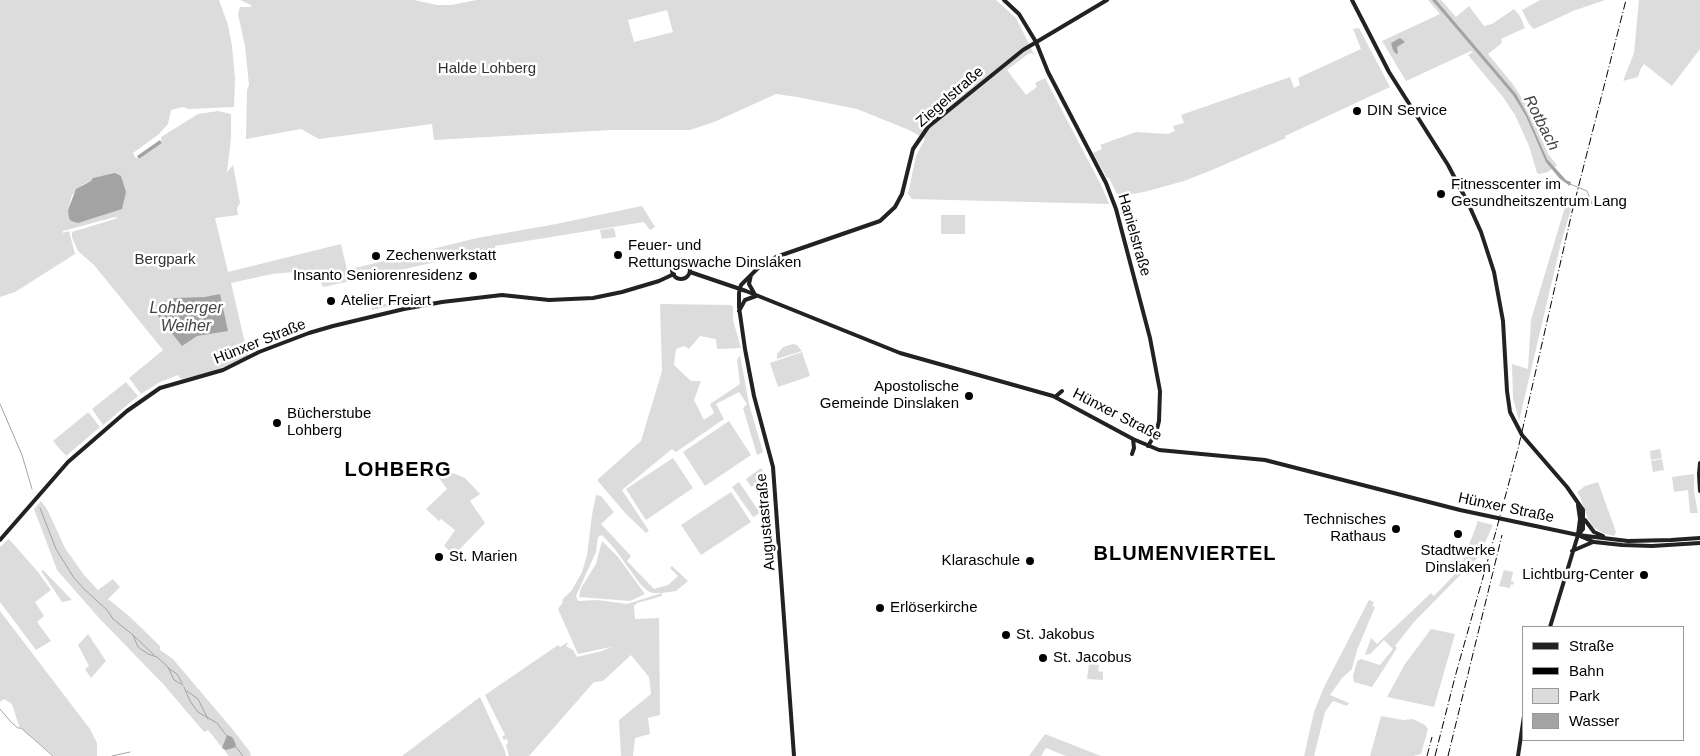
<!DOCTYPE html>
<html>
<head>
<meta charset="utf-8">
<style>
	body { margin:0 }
	#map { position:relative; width:1700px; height:756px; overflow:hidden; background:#fff; font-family:Arial,sans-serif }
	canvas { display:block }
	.legend { position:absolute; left:1522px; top:626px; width:162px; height:115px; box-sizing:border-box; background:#fff; border:1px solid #999; margin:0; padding:6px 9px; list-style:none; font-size:15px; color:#000 }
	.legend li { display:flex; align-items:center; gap:10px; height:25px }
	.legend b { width:25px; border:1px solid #999 }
</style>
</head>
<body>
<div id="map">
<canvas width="1700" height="756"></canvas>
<ul class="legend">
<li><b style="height:6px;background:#222"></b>Straße</li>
<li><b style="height:6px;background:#000"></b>Bahn</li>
<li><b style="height:14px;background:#dcdcdc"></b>Park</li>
<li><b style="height:14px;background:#a3a3a3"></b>Wasser</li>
</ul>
</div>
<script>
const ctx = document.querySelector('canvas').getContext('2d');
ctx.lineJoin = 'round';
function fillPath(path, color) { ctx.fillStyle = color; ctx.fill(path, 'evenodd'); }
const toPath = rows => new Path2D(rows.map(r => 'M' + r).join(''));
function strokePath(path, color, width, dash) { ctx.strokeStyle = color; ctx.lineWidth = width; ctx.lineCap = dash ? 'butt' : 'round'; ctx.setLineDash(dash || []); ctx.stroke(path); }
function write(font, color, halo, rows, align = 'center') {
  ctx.font = font + ' Arial,sans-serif'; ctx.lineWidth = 5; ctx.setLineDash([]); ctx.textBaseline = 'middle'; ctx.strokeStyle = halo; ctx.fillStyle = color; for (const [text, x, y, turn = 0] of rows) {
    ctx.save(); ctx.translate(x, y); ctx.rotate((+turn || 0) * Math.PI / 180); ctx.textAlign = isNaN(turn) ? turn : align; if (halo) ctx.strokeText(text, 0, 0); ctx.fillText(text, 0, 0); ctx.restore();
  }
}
fillPath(toPath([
	[0,0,219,0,228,25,232,46,235,78,234,107,189,109,183,107,171,110,168,124,159,134,133,153,135,157,139,159,162,143,161,137,198,114,218,111,231,114,231,138,227,172,233,165,240,203,237,208,238,215,215,218,228,272,341,244,347,270,477,238,556,224,642,206,655,227,650,230,644,222,495,246,495,249,323,287,315,270,272,274,231,283,248,356,212,372,181,379,178,375,160,382,141,394,129,378,163,350,94,265,78,251,72,237,72,232,118,218,115,217,63,231,63,233,69,231,75,254,15,292,0,297],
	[103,176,68,210,72,195,82,185,91,181,94,178],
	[240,0,414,0,437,5,451,5,477,0,996,0,1016,18,1035,56,1032,53,1028,54,1007,70,1026,95,1037,87,1035,83,1045,78,1101,185,1109,204,912,199,908,194,916,156,925,139,909,130,857,109,797,97,776,94,714,122,690,130,611,130,434,140,432,124,319,139,301,129,246,139,247,90,249,85,245,46,238,14,240,7,251,7,251,5],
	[667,10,673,32,634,42,628,20],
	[1428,0,1441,0,1456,17,1469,6,1484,26,1492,24,1514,9,1520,16,1525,28,1501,39,1502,43,1488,54,1512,83,1530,110,1548,154,1557,165,1548,172,1540,174,1537,173,1529,146,1515,115,1503,97,1468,55,1473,52,1471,51,1406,81,1382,41,1440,14],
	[1540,0,1605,0,1573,11,1534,29,1529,24,1522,10],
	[1639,0,1700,0,1700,49,1672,86,1644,64,1641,68,1638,77,1623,81,1634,53],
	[1359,28,1390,87,1285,136,1286,138,1212,170,1184,181,1144,192,1118,196,1109,178,1107,178,1093,153,1102,149,1100,145,1136,132,1168,134,1175,131,1173,126,1184,123,1181,115,1290,77,1294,88,1300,85,1298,78,1361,49,1353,29],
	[1568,197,1574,199,1561,243,1519,421,1513,398,1512,364,1528,369,1531,320],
	[941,215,965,215,965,234,941,234],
	[614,228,616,237,602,239,600,230],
	[403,297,406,297,407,302,372,310,371,305,374,303,375,306,404,300],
	[660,304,731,305,733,307,733,320,741,348,717,349,716,339,700,336,689,349,684,346,676,349,674,365,691,381,701,381,694,400,704,420,714,413,710,404,740,384,737,360,740,355,749,404,763,452,757,455,743,408,747,404,739,392,716,404,724,419,676,452,672,449,622,490,649,531,646,533,626,514,597,480,641,441,662,371],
	[793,344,797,345,802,351,777,359,777,354,783,347],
	[802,352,810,376,778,387,770,363],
	[126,382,138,396,103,425,92,409],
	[87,413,89,413,100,427,66,456,53,441],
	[729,421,751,455,705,486,683,452],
	[1660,449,1662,458,1651,460,1650,451],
	[673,458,693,488,646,520,626,489],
	[1662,459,1664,470,1653,472,1651,461],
	[428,463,465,478,480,494,470,501,485,523,454,555,444,546,455,530,441,519,439,521,426,509,447,489],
	[761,468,767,477,755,484,763,483,768,501,760,503,755,485,751,487,746,479],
	[1694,474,1694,491,1698,513,1690,513,1688,490,1674,492,1672,477],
	[739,482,760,513,753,517,732,487],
	[1598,482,1616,532,1614,536,1603,533,1593,527,1588,519,1580,497,1577,492,1585,486],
	[731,492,751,522,701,555,681,525],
	[596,495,601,496,614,512,601,524,631,556,627,561,654,589,668,585,678,576,670,568,672,566,688,581,676,591,662,593,652,593,648,591,641,585,614,548,602,535,598,537,596,552,576,596,578,601,598,600,627,604,662,593,662,596,637,603,634,606,635,619,659,618,660,715,648,718,650,734,635,738,633,756,621,756,619,720,651,694,649,677,631,655,603,681,594,682,529,756,509,756,506,745,508,743,507,739,504,740,502,737,505,735,485,695,558,645,560,647,568,642,566,646,573,650,577,657,602,651,611,647,578,654,558,609,563,602,562,600,572,590,582,572,587,555,592,515],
	[41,501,47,509,65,548,84,575,98,590,113,579,120,587,108,599,129,616,160,646,160,650,173,659,234,731,250,752,251,756,229,756,208,730,204,732,164,685,99,618,57,570,34,509],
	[1477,521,1493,525,1479,556,1414,622,1395,646,1397,648,1372,687,1354,682,1353,676,1357,661,1361,659,1380,665,1393,649,1384,640,1370,654,1365,655,1371,638,1377,644,1431,593,1434,596,1454,575,1461,566,1477,524],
	[9,539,38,572,51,590,35,602,44,616,37,622,51,641,36,650,0,602,0,547],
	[602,541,618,557,645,594,630,601,579,597,581,588,596,564],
	[43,570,72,600,62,602,41,571],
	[1504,570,1513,572,1511,581,1514,582,1513,585,1511,584,1510,588,1499,586],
	[1369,600,1374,602,1372,606,1375,607,1357,650,1352,669,1342,678,1330,695,1349,703,1347,706,1333,701,1325,712,1314,756,1304,756,1314,712,1324,687],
	[0,611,90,729,97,743,97,756,54,756,19,726,12,704,4,699,0,702],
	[1431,629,1455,634,1434,707,1387,697,1405,664],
	[88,634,106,661,91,678,85,669,89,666,78,645],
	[1089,664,1099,665,1098,671,1103,672,1103,680,1087,679],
	[480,697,505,751,506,756,402,756],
	[1381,716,1403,720,1413,719,1425,725,1428,729,1421,754,1413,756,1370,756],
	[1045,734,1101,756,1066,756,1046,748,1041,756,1029,756]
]), '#dcdcdc');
fillPath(toPath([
	[1432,0,1436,0,1516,94,1528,116,1547,159,1566,180,1571,182,1570,186,1560,179,1546,162,1526,116,1513,95],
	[1400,38,1405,42,1397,47,1398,53,1396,54,1393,50,1391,43],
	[160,140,162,143,139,159,137,156],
	[115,173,121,176,126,192,122,209,78,223,71,221,69,218,68,210,76,189,91,181,93,178],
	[220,294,228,331,197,336,182,346,155,312,164,303,175,298,205,297],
	[227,735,232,737,235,742,236,747,226,750,222,748]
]), '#a3a3a3');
strokePath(toPath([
	[1570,184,1587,191,1592,204],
	[0,404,22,455,32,489],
	[40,508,56,549,74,578,84,589,107,610,113,619,133,635,138,647,148,654,157,657,168,667,174,680,183,685],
	[133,635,154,655],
	[168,668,177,674,182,683],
	[184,687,190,701,198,712,217,723,226,735],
	[187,691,198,699,208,719],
	[0,709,11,722,18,728,21,728,53,756],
	[236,747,243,756],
	[112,756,130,752]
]), '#a3a3a3', 1);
strokePath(toPath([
	[1004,0,1019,14,1036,42,1048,72,1106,183,1116,209,1150,338,1160,391,1159,421,1156,433,1148,446],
	[1352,0,1389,72,1448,165,1468,203,1481,232,1494,272,1503,321,1507,391,1510,412,1522,435,1567,487,1583,510,1583,529,1578,535],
	'672 270a9 9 0 1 1 18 0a9 9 0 1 1-18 0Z',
	[690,272,746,291,900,353,1053,396,1133,439,1159,450,1265,460,1460,510,1578,535,1628,541,1671,540,1700,538],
	[751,275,749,284,754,293],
	[739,311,745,300,756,296],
	[1055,397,1062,391],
	[1132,454,1134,448,1133,439],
	[1700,463,1699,474,1700,491],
	[1585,520,1594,532,1603,536],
	[1580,536,1594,542,1622,545,1652,546,1700,543],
	[0,540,68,462,127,411,160,388,223,370,259,352,309,333,333,326,404,309,442,302,502,295,549,300,593,298,622,292,659,281,674,274],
	[1572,551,1593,542],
	[1550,627,1578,535,1580,519,1578,505],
	[794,756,773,467,754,396,745,349,739,307,739,293,741,285,758,268,776,257,880,221,895,207,902,194,913,149,928,127,1023,50,1107,0],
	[1518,756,1524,716]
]), '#222', 4);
strokePath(toPath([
	[1427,756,1432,737],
	[1435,756,1455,677,1496,531,1518,449,1572,212,1626,0],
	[1448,756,1502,535]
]), '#000', 1, [8, 2.5, 1, 2.5]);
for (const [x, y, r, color] of [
	[1357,111,5,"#000"],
	[1441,194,5,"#000"],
	[618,255,5,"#000"],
	[376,256,5,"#000"],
	[473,276,5,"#000"],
	[331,301,5,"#000"],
	[969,396,5,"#000"],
	[277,423,5,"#000"],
	[1396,529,5,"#000"],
	[1458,534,5,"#000"],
	[439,557,5,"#000"],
	[1030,561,5,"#000"],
	[1644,575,5,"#000"],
	[880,608,5,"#000"],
	[1006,635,5,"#000"],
	[1043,658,5,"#000"]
]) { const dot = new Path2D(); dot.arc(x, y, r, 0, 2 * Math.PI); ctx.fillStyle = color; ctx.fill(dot); strokePath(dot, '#fff', 2); }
write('15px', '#333', '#fff', [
	["Halde Lohberg",487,69],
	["Bergpark",165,260]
]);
write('15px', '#000', '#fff', [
	["Ziegelstraße",950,97,-41],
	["Hanielstraße",1134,235,74],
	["Hünxer Straße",260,342,-22],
	["Hünxer Straße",1117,415,27],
	["Hünxer Straße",1506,508,12],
	["Augustastraße",766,522,-95]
]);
write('15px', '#000', '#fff', [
	["DIN Service",1367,111],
	["Fitnesscenter im",1451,185],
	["Gesundheitszentrum Lang",1451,202],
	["Feuer- und",628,246],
	["Rettungswache Dinslaken",628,263],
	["Zechenwerkstatt",386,256],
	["Insanto Seniorenresidenz",463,276,"right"],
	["Atelier Freiart",341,301],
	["Apostolische",959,387,"right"],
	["Gemeinde Dinslaken",959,404,"right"],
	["Bücherstube",287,414],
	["Lohberg",287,431],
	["Technisches",1386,520,"right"],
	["Rathaus",1386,537,"right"],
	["Stadtwerke",1458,551,"center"],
	["Dinslaken",1458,568,"center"],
	["St. Marien",449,557],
	["Klaraschule",1020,561,"right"],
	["Lichtburg-Center",1634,575,"right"],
	["Erlöserkirche",890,608],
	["St. Jakobus",1016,635],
	["St. Jacobus",1053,658]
], 'left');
write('italic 16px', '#444', '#fff', [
	["Rotbach",1541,123,63],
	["Lohberger",186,309],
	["Weiher",186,327]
]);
ctx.letterSpacing = '1px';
write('bold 20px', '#000', '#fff', [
	["LOHBERG",398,470],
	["BLUMENVIERTEL",1185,554]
]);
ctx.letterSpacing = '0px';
</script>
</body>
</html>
